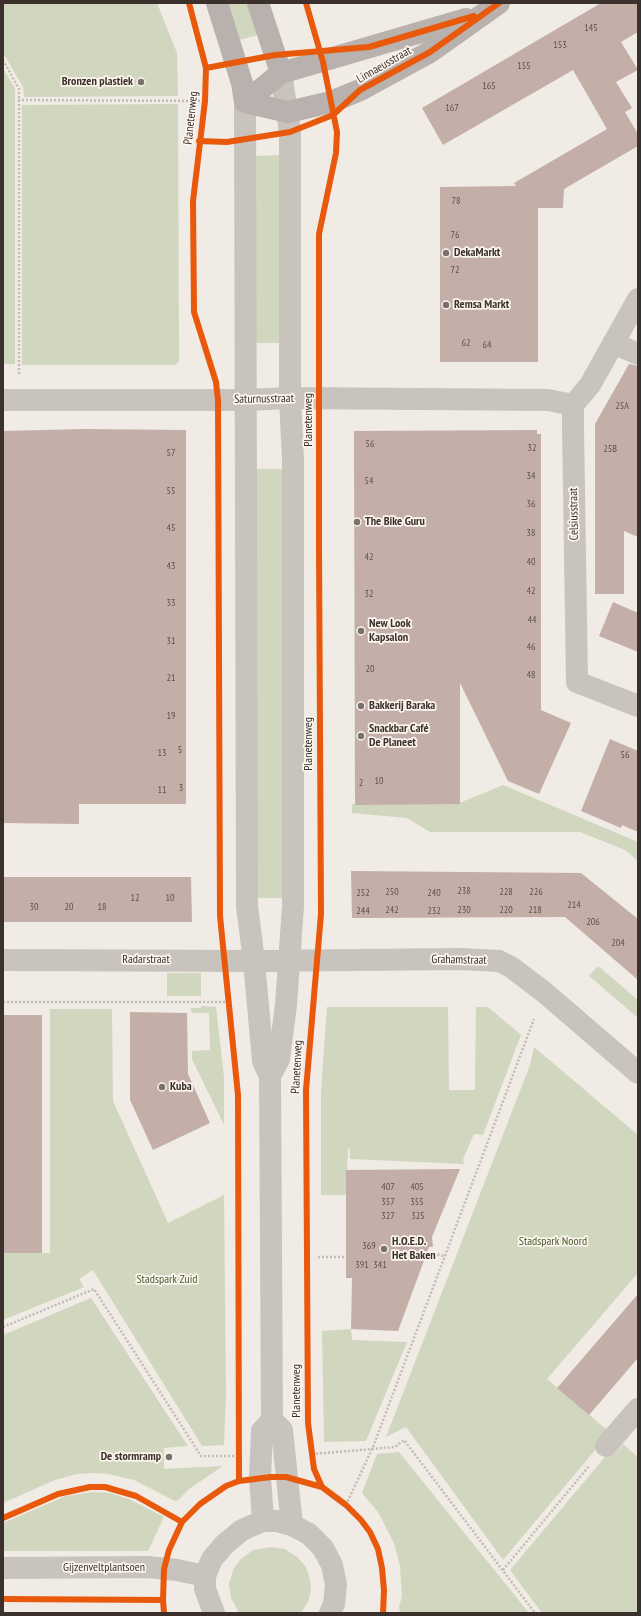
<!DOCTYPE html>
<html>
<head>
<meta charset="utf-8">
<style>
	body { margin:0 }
	#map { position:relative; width:641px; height:1616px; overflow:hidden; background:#f0ebe5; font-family:"PT Sans Narrow",sans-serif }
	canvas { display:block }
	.frame { position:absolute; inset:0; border:4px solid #3b302b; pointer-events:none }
</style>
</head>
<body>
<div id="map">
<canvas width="641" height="1616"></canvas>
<div class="frame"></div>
</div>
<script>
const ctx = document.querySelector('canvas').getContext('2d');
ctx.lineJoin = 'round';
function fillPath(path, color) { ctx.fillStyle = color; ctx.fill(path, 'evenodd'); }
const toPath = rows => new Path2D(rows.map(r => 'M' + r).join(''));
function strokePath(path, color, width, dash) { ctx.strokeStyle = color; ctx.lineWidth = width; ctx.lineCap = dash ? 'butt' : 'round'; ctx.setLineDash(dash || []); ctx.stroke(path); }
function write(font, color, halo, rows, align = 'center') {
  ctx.font = font + ' "PT Sans Narrow",sans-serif'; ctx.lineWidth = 3.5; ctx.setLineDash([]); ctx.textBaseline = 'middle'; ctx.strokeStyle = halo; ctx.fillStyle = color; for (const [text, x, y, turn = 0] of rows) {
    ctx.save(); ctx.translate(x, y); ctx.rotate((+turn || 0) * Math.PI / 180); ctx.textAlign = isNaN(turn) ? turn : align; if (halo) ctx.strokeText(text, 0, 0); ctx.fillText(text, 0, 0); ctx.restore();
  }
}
fillPath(toPath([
	[3,3,157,3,177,53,178,96,24,97,23,87,3,53],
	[225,3,249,3,258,35,239,40],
	[3,68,15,89,15,364,3,364],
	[178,104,179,361,175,365,22,365,22,105],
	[282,155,284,343,253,343,253,156],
	[252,469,285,469,286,898,255,898],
	[503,785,638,842,638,861,625,850,580,832,430,832,407,818,352,813,352,804,457,804],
	[598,966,638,1000,637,1017,589,976],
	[167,973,201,973,201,996,167,996],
	[201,1006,216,1007,224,1077,224,1125,192,1059,192,1051,210,1050,209,1013,192,1013,191,1008,201,1008],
	[327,1007,448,1007,449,1090,475,1090,476,1007,488,1007,521,1035,483,1135,474,1134,463,1159,464,1164,350,1159,350,1149,348,1148,346,1195,321,1195,321,1092],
	[50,1009,112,1009,113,1101,168,1223,224,1195,226,1396,224,1445,202,1446,93,1270,79,1279,84,1287,3,1320,3,1253,50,1253],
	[534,1047,638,1135,638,1273,547,1379,607,1430,601,1443,503,1560,406,1427,386,1437,530,1065],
	[91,1298,188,1446,164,1448,164,1469,223,1466,189,1489,177,1501,175,1501,134,1480,109,1474,94,1473,77,1474,55,1480,3,1503,3,1335],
	[351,1329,352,1340,407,1342,366,1441,324,1442,322,1331],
	[623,1444,638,1457,638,1613,542,1613,510,1570,610,1451,614,1454],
	[399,1452,529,1613,400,1613,399,1607,402,1596,400,1566,394,1543,378,1512,362,1493,377,1454],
	[94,1492,110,1493,129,1499,164,1517,148,1551,3,1551,3,1523,66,1496],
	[271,1547,285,1549,297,1557,306,1567,310,1580,311,1591,308,1602,301,1613,239,1613,231,1598,229,1584,234,1568,241,1559,253,1550],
	[27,1612,135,1612,137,1613,27,1613]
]), '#d1d6bf');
fillPath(toPath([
	[601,3,638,3,638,32,621,42,638,70,616,82,632,108,625,112,638,134,638,146,564,189,563,208,538,208,538,362,440,362,440,187,516,186,514,183,607,129,573,70,443,145,422,108],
	[629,364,638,366,638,537,624,531,624,594,595,594,595,424],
	[84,429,186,430,186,804,79,804,79,824,3,823,3,431],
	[537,430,537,434,541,434,541,710,571,723,539,794,508,781,460,683,460,804,355,805,354,431],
	[613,602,638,613,638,652,599,636],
	[610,739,638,751,638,832,622,825,621,828,581,811],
	[351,871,581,873,638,919,638,980,565,917,352,918],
	[3,877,191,877,192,922,3,922],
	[130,1012,187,1013,188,1074,210,1123,153,1150,130,1100],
	[3,1015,42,1015,42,1253,3,1253],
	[460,1169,432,1237,433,1247,429,1247,398,1331,351,1329,352,1278,346,1278,346,1170],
	[638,1294,638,1358,589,1415,557,1388]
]), '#c3afa7');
strokePath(toPath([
	[3,60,19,89,19,374],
	[18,100,205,101],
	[3,1002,229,1002],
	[422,1251,444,1256],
	[318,1257,346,1257],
	[3,1327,94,1289,201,1456,235,1456],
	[312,1454,395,1447,404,1440,535,1613],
	[346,1505,373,1447,534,1019],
	[503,1570,589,1466]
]), '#c2bbb6', 2.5, [2, 2]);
strokePath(toPath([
	[245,102,247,906,254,961,263,1061,270,1076,272,1420,262,1431,260,1477,263,1521],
	[638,299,590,385,573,405,573,427,577,682,638,706],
	[613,343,638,354],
	[3,400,246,400,290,398,548,400,573,405],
	[3,960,254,961,461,959,499,961,511,967,544,992,638,1073],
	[270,1076,279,1059,286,1005,293,906,293,460,290,398,290,132,281,73],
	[272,1420,282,1430,292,1525],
	[606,1446,638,1409],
	[3,1568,148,1567,177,1570,205,1576],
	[214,1613,205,1589,205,1576,212,1559,225,1544,242,1530,263,1521,277,1521,292,1525,309,1534,323,1548,332,1565,336,1585,334,1604,330,1613]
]), '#c9c3be', 22);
strokePath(toPath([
	[217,3,242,83,245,102],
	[258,3,281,73],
	[245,102,288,112,331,102,360,90,430,52,499,3],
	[245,102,281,73,466,19]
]), '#b8b1ad', 22);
strokePath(toPath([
	[189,3,206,68,205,101,193,201,194,312,216,382,218,400,220,916,238,1095,239,1481],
	[306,3,323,62,337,132,336,153,319,234,319,548,321,914,306,1090,308,1423,314,1469,322,1487],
	[206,68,275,55,369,47,474,16],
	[199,141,227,142,290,132,333,115,360,90,430,52,499,3],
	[3,1518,58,1494,90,1487,105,1487,136,1496,182,1522],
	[3,1599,163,1600],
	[164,1613,163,1600,164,1569,169,1550,182,1522,200,1504,226,1486,239,1481,271,1477,286,1477,322,1487,346,1505,361,1520,370,1532,378,1549,382,1568,384,1590,383,1613]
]), '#e8590c', 6);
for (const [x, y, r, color] of [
	[141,82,4,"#7a716c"],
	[446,253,4,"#7a716c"],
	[446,305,4,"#7a716c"],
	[357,522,4,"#7a716c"],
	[361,631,4,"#7a716c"],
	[361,706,4,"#7a716c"],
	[361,736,4,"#7a716c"],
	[162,1087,4,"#7a716c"],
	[384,1249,4,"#7a716c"],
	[169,1457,4,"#7a716c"]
]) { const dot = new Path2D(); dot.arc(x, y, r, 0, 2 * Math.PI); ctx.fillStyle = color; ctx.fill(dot); strokePath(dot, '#fbf5ee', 1.5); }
write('10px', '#5d504a', null, [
	["145",591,28],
	["153",560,45],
	["155",524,66],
	["165",489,86],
	["167",452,108],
	["78",456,201],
	["76",455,235],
	["72",455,270],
	["62",466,343],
	["64",487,345],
	["25A",622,406],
	["56",370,444],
	["32",532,448],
	["25B",610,449],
	["57",171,453],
	["34",531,476],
	["54",369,481],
	["55",171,491],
	["36",531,504],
	["45",171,528],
	["38",531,533],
	["42",369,557],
	["40",531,562],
	["43",171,566],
	["42",531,591],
	["32",369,594],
	["33",171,603],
	["44",532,620],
	["31",171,641],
	["46",531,647],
	["20",370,669],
	["48",531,675],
	["21",171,678],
	["19",171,716],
	["5",180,750],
	["13",162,753],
	["56",625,755],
	["10",379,781],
	["2",361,783],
	["3",181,788],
	["11",162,790],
	["238",464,891],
	["250",392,892],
	["228",506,892],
	["226",536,892],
	["252",363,893],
	["240",434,893],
	["12",135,898],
	["10",170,898],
	["214",574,905],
	["30",34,907],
	["20",69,907],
	["18",102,907],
	["242",392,910],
	["230",464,910],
	["220",506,910],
	["218",535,910],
	["244",363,911],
	["232",434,911],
	["206",593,922],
	["204",618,943],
	["407",388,1187],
	["405",417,1187],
	["357",388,1202],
	["355",417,1202],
	["327",388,1216],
	["325",418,1216],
	["369",369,1246],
	["391",362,1265],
	["341",380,1265]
]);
write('12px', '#3b302b', '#fbf5ee', [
	["Linnaeusstraat",384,65,-30],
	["Planetenweg",191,118,-84],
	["Saturnusstraat",264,399,-1],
	["Planetenweg",309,420,-90],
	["Celsiusstraat",574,514,-91],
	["Planetenweg",309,744,-90],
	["Radarstraat",146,960],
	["Grahamstraat",459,960,1],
	["Planetenweg",297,1067,-87],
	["Planetenweg",297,1391,-90],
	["Gijzenveltplantsoen",104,1568]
]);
write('bold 12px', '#3b302b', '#fbf5ee', [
	["Bronzen plastiek",133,82,"right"],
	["DekaMarkt",454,253],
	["Remsa Markt",454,305],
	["The Bike Guru",365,522],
	["New Look",369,624],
	["Kapsalon",369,638],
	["Bakkerij Baraka",369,706],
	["Snackbar Café",369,729],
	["De Planeet",369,743],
	["Kuba",170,1087],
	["H.O.E.D.",392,1242],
	["Het Baken",392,1256],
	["De stormramp",161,1457,"right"]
], 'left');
write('12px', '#4a5a2e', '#fbf5ee', [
	["Stadspark Noord",553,1242],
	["Stadspark Zuid",167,1280]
]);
</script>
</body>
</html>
